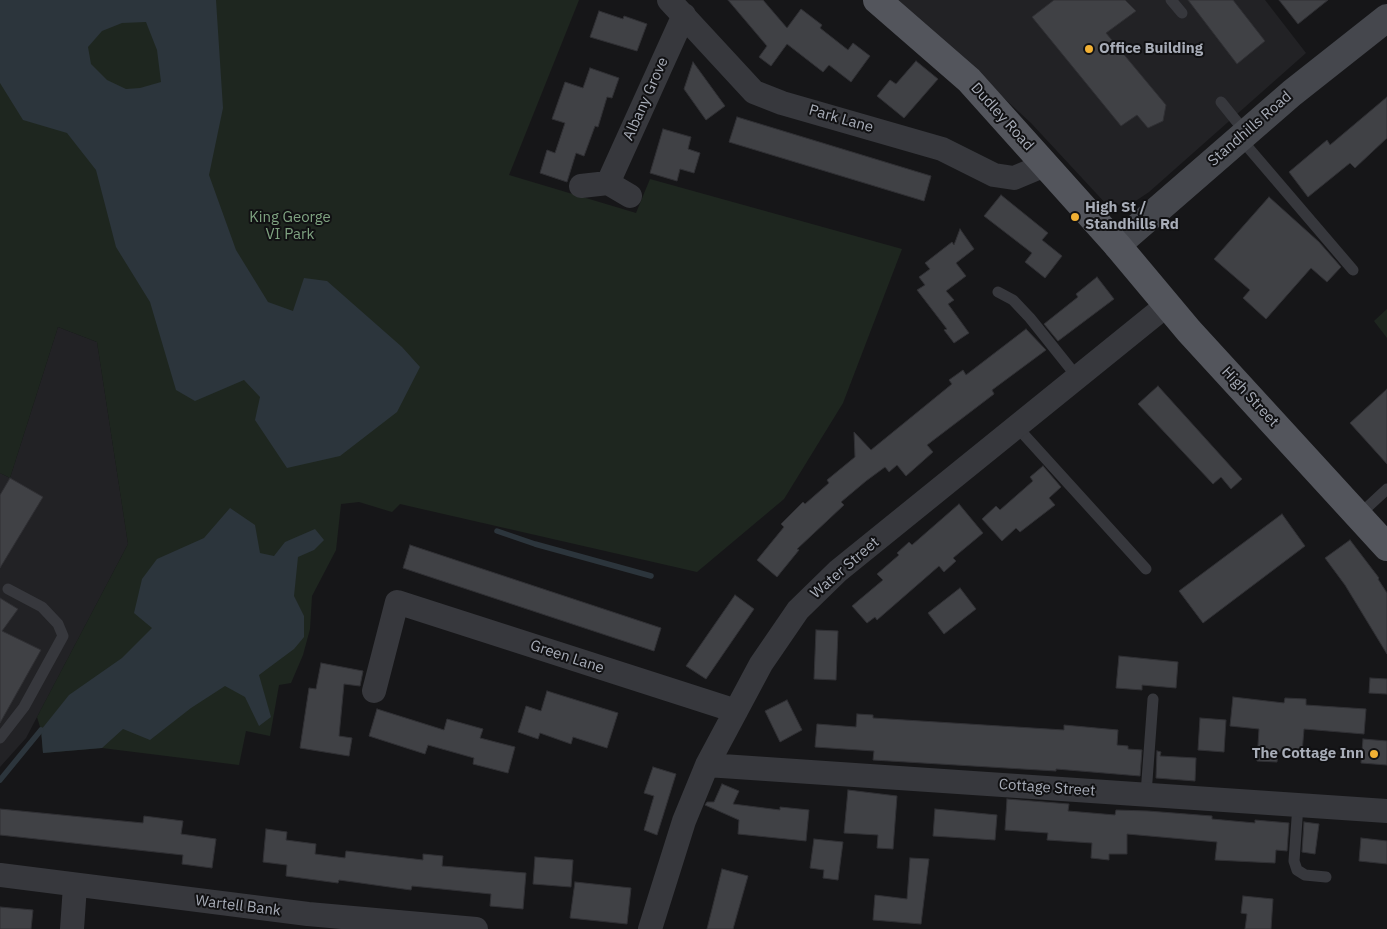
<!DOCTYPE html>
<html>
<head>
<meta charset="utf-8">
<style>
	body { margin:0 }
	canvas { display:block; background:#161618 }
</style>
</head>
<body>
<canvas width="1387" height="929"></canvas>
<script>
const ctx = document.querySelector('canvas').getContext('2d');
ctx.lineJoin = 'round';
function fillPath(path, color) { ctx.fillStyle = color; ctx.fill(path, 'evenodd'); }
const toPath = rows => new Path2D(rows.map(r => 'M' + r).join(''));
function strokePath(path, color, width, dash) { ctx.strokeStyle = color; ctx.lineWidth = width; ctx.lineCap = dash ? 'butt' : 'round'; ctx.setLineDash(dash || []); ctx.stroke(path); }
function write(font, color, halo, rows, align = 'center') {
  ctx.font = font + ' "IBM Plex Sans",sans-serif'; ctx.lineWidth = 4; ctx.setLineDash([]); ctx.textBaseline = 'middle'; ctx.strokeStyle = halo; ctx.fillStyle = color; for (const [text, x, y, turn = 0] of rows) {
    ctx.save(); ctx.translate(x, y); ctx.rotate((+turn || 0) * Math.PI / 180); ctx.textAlign = isNaN(turn) ? turn : align; if (halo) ctx.strokeText(text, 0, 0); ctx.fillText(text, 0, 0); ctx.restore();
  }
}
fillPath(toPath([
	[897,0,1265,0,1306,53,1149,192,1131,204,1108,206,1031,123],
	[58,327,97,342,128,544,26,738,0,767,0,473,10,478]
]), '#222225');
fillPath(toPath([
	[0,0,579,0,509,175,636,213,650,179,902,249,843,403,784,499,697,572,400,504,392,512,359,502,341,504,336,550,312,596,310,629,303,655,291,683,279,685,270,736,246,731,239,765,102,748,43,753,41,730,37,717,128,544,97,342,58,327,10,478,0,473],
	[1387,309,1387,338,1374,321]
]), '#1e261f');
fillPath(toPath([
	[0,0,216,0,223,108,209,175,236,250,268,302,293,311,304,278,327,281,402,347,420,367,397,412,340,456,287,468,255,420,260,397,244,380,195,401,176,390,150,302,116,247,96,170,67,133,23,120,0,83],
	[146,22,157,50,161,82,140,88,126,89,107,80,91,64,88,47,102,31,122,23],
	[230,508,255,525,260,553,274,556,285,542,315,529,324,540,314,550,298,557,294,596,304,616,304,637,294,649,259,675,271,717,259,726,245,697,225,686,191,708,150,740,123,729,102,748,43,753,41,730,69,695,122,658,152,628,134,613,142,579,157,559,204,538]
]), '#2c353c');
strokePath(toPath([
	[497,531,535,544,651,576],
	[0,780,41,730]
]), '#2c353c', 5.5);
const building = toPath([
	[728,0,763,0,787,28,801,9,822,25,820,28,848,50,853,43,870,56,851,82,829,65,823,72,787,44,771,66,759,57,767,46,728,0],
	[1054,0,1125,0,1136,11,1106,33,1166,105,1163,121,1148,128,1137,115,1121,126,1032,17,1054,0],
	[1188,0,1233,0,1265,41,1237,64,1188,0],
	[1279,0,1328,0,1298,24,1279,0],
	[599,11,623,19,624,16,647,24,637,51,590,37,599,11],
	[916,61,938,79,904,118,877,96,890,80,896,84,916,61],
	[693,62,725,106,706,120,684,89,693,62],
	[590,68,619,78,612,98,607,97,598,127,595,126,584,156,576,153,567,182,540,173,547,150,555,153,565,123,552,119,565,82,583,88,590,68],
	[1387,97,1387,138,1355,168,1350,163,1308,197,1289,172,1327,140,1330,145,1387,97],
	[737,117,931,176,924,201,729,142,737,117],
	[663,129,691,137,688,149,700,153,694,173,680,169,677,181,650,173,663,129],
	[1001,195,1048,233,1042,240,1062,256,1045,278,1025,262,1032,253,984,216,1001,195],
	[1269,197,1319,242,1341,267,1327,282,1311,268,1266,319,1243,298,1250,290,1214,259,1269,197],
	[960,229,974,249,956,263,966,276,946,291,954,300,948,304,969,333,954,343,944,330,947,329,917,290,925,285,919,277,930,269,925,263,952,242,954,245,960,229],
	[1097,277,1114,299,1058,341,1044,324,1078,297,1076,294,1097,277],
	[1026,329,1046,350,992,390,994,394,927,445,933,452,906,476,897,465,889,472,885,467,866,481,841,502,844,505,797,549,799,550,777,577,757,560,784,527,781,524,803,502,805,504,829,483,827,480,855,457,854,432,871,450,952,384,949,380,963,370,966,375,1026,329],
	[1158,386,1242,479,1231,489,1221,477,1213,484,1138,404,1158,386],
	[1387,389,1387,464,1350,423,1387,389],
	[1043,466,1061,487,1049,498,1055,505,1020,532,1016,528,1002,541,982,519,996,506,1000,510,1033,481,1030,477,1043,466],
	[10,478,43,497,0,568,0,495,10,478],
	[959,504,983,533,953,558,956,561,944,572,939,566,877,620,875,617,867,623,852,606,883,580,877,574,899,555,897,553,909,542,912,545,959,504],
	[1282,514,1305,546,1203,623,1179,591,1282,514],
	[1350,540,1379,578,1378,579,1387,593,1387,654,1345,585,1325,558,1350,540],
	[410,545,661,628,654,651,403,568,410,545],
	[960,588,976,609,944,634,928,613,960,588],
	[735,595,754,609,706,679,686,666,735,595],
	[0,598,18,609,2,631,41,650,0,723,0,598],
	[816,630,838,631,836,680,814,679,816,630],
	[1119,656,1178,662,1176,688,1142,685,1142,690,1116,688,1119,656],
	[321,663,363,671,360,686,344,684,339,736,352,738,349,756,300,748,309,688,316,689,321,663],
	[1370,678,1387,679,1387,694,1369,693,1370,678],
	[547,691,618,713,607,748,573,737,571,744,540,733,538,739,518,732,526,706,541,711,547,691],
	[1233,697,1284,703,1285,698,1306,699,1306,705,1366,709,1364,734,1304,729,1302,753,1278,752,1277,762,1257,761,1259,729,1230,726,1233,697],
	[787,700,802,730,780,742,765,711,787,700],
	[377,709,444,730,447,719,483,729,480,738,515,747,508,773,473,764,474,758,428,745,425,754,369,736,377,709],
	[857,714,873,715,873,718,1064,730,1064,725,1118,730,1117,745,1128,746,1128,749,1142,750,1140,776,1056,769,1056,771,873,760,874,751,815,747,817,724,856,727,857,714],
	[1200,718,1226,720,1224,752,1198,750,1200,718],
	[1363,739,1387,741,1387,765,1361,763,1363,739],
	[1157,751,1161,752,1160,756,1196,758,1195,781,1156,778,1157,751],
	[653,767,676,774,657,835,644,830,654,796,644,793,653,767],
	[722,784,739,791,733,804,780,810,780,807,809,810,806,841,738,834,739,820,705,805,707,802,714,802,722,784],
	[848,790,897,796,893,849,877,848,878,835,844,833,848,790],
	[1007,799,1069,804,1068,811,1115,815,1116,810,1148,811,1212,816,1212,819,1255,823,1255,820,1289,823,1287,851,1276,850,1275,863,1215,860,1217,842,1127,834,1127,854,1109,854,1109,860,1091,858,1092,843,1047,840,1048,833,1005,830,1007,799],
	[0,809,143,823,144,816,183,821,181,834,216,839,212,868,182,864,183,855,0,835,0,809],
	[935,809,997,815,995,840,933,836,935,809],
	[1304,822,1319,824,1315,854,1302,852,1304,822],
	[266,829,287,832,286,840,316,844,315,854,345,858,346,851,423,860,423,854,443,856,442,866,526,873,523,909,490,906,491,894,412,886,411,890,339,880,338,883,286,876,287,865,263,862,266,829],
	[1361,838,1387,841,1387,864,1359,861,1361,838],
	[814,839,843,842,838,880,823,878,824,870,810,868,814,839],
	[535,857,573,860,571,887,533,884,535,857],
	[910,858,929,859,921,924,873,920,875,895,907,899,910,858],
	[722,869,748,876,733,929,707,929,722,869],
	[575,882,631,888,627,924,570,918,575,882],
	[1243,896,1273,899,1271,929,1245,929,1247,914,1241,913,1243,896],
	[0,907,33,910,31,929,0,929,0,907]
]);
fillPath(building, '#404145');
strokePath(building, '#303034', 1);
strokePath(toPath([
	[1171,0,1182,13],
	[1221,102,1246,133],
	[1240,138,1353,270],
	[998,292,1013,300,1030,318,1078,378],
	[1017,427,1146,569],
	[1359,515,1387,489],
	[0,738,24,707,63,636,58,624,42,607,8,589],
	[1146,794,1153,699],
	[1298,805,1294,861,1297,870,1305,875,1326,877]
]), '#37383d', 11);
strokePath(toPath([
	[669,0,754,92,782,103,942,149,994,175,1014,178,1045,165],
	[608,183,684,15],
	[581,186,608,183,630,196],
	[374,691,397,602,736,711],
	[707,765,1387,811],
	[0,875,308,914,476,929],
	[72,929,75,886],
	[650,929,684,821,707,765,761,664,798,610,838,571,1168,304]
]), '#37383d', 24);
strokePath(toPath([
	[1117,245,1292,93,1387,18]
]), '#45474d', 28);
strokePath(toPath([
	[877,0,969,80,1117,245,1189,331,1387,547]
]), '#53555c', 28);
for (const [x, y, r, color] of [
	[1089,49,5,"#f2b134"],
	[1075,217,5,"#f2b134"],
	[1374,754,5,"#f2b134"]
]) { const dot = new Path2D(); dot.arc(x, y, r, 0, 2 * Math.PI); ctx.fillStyle = color; ctx.fill(dot); strokePath(dot, '#111113', 2); }
write('bold 15px', '#a8adb8', '#111113', [
	["Office Building",1099,49],
	["High St /",1085,208],
	["Standhills Rd",1085,225],
	["The Cottage Inn",1364,754,"right"]
], 'left');
write('15px', '#a8adb8', '#111113', [
	["Albany Grove",646,99,-66],
	["Dudley Road",1002,117,48],
	["Park Lane",841,119,16],
	["Standhills Road",1250,129,-41],
	["High Street",1250,397,47],
	["Water Street",845,568,-41],
	["Green Lane",567,657,18],
	["Cottage Street",1047,788,4],
	["Wartell Bank",238,906,7]
]);
write('15px', '#7fa381', '#111113', [
	["King George",290,218],
	["VI Park",290,235]
]);
</script>
</body>
</html>
